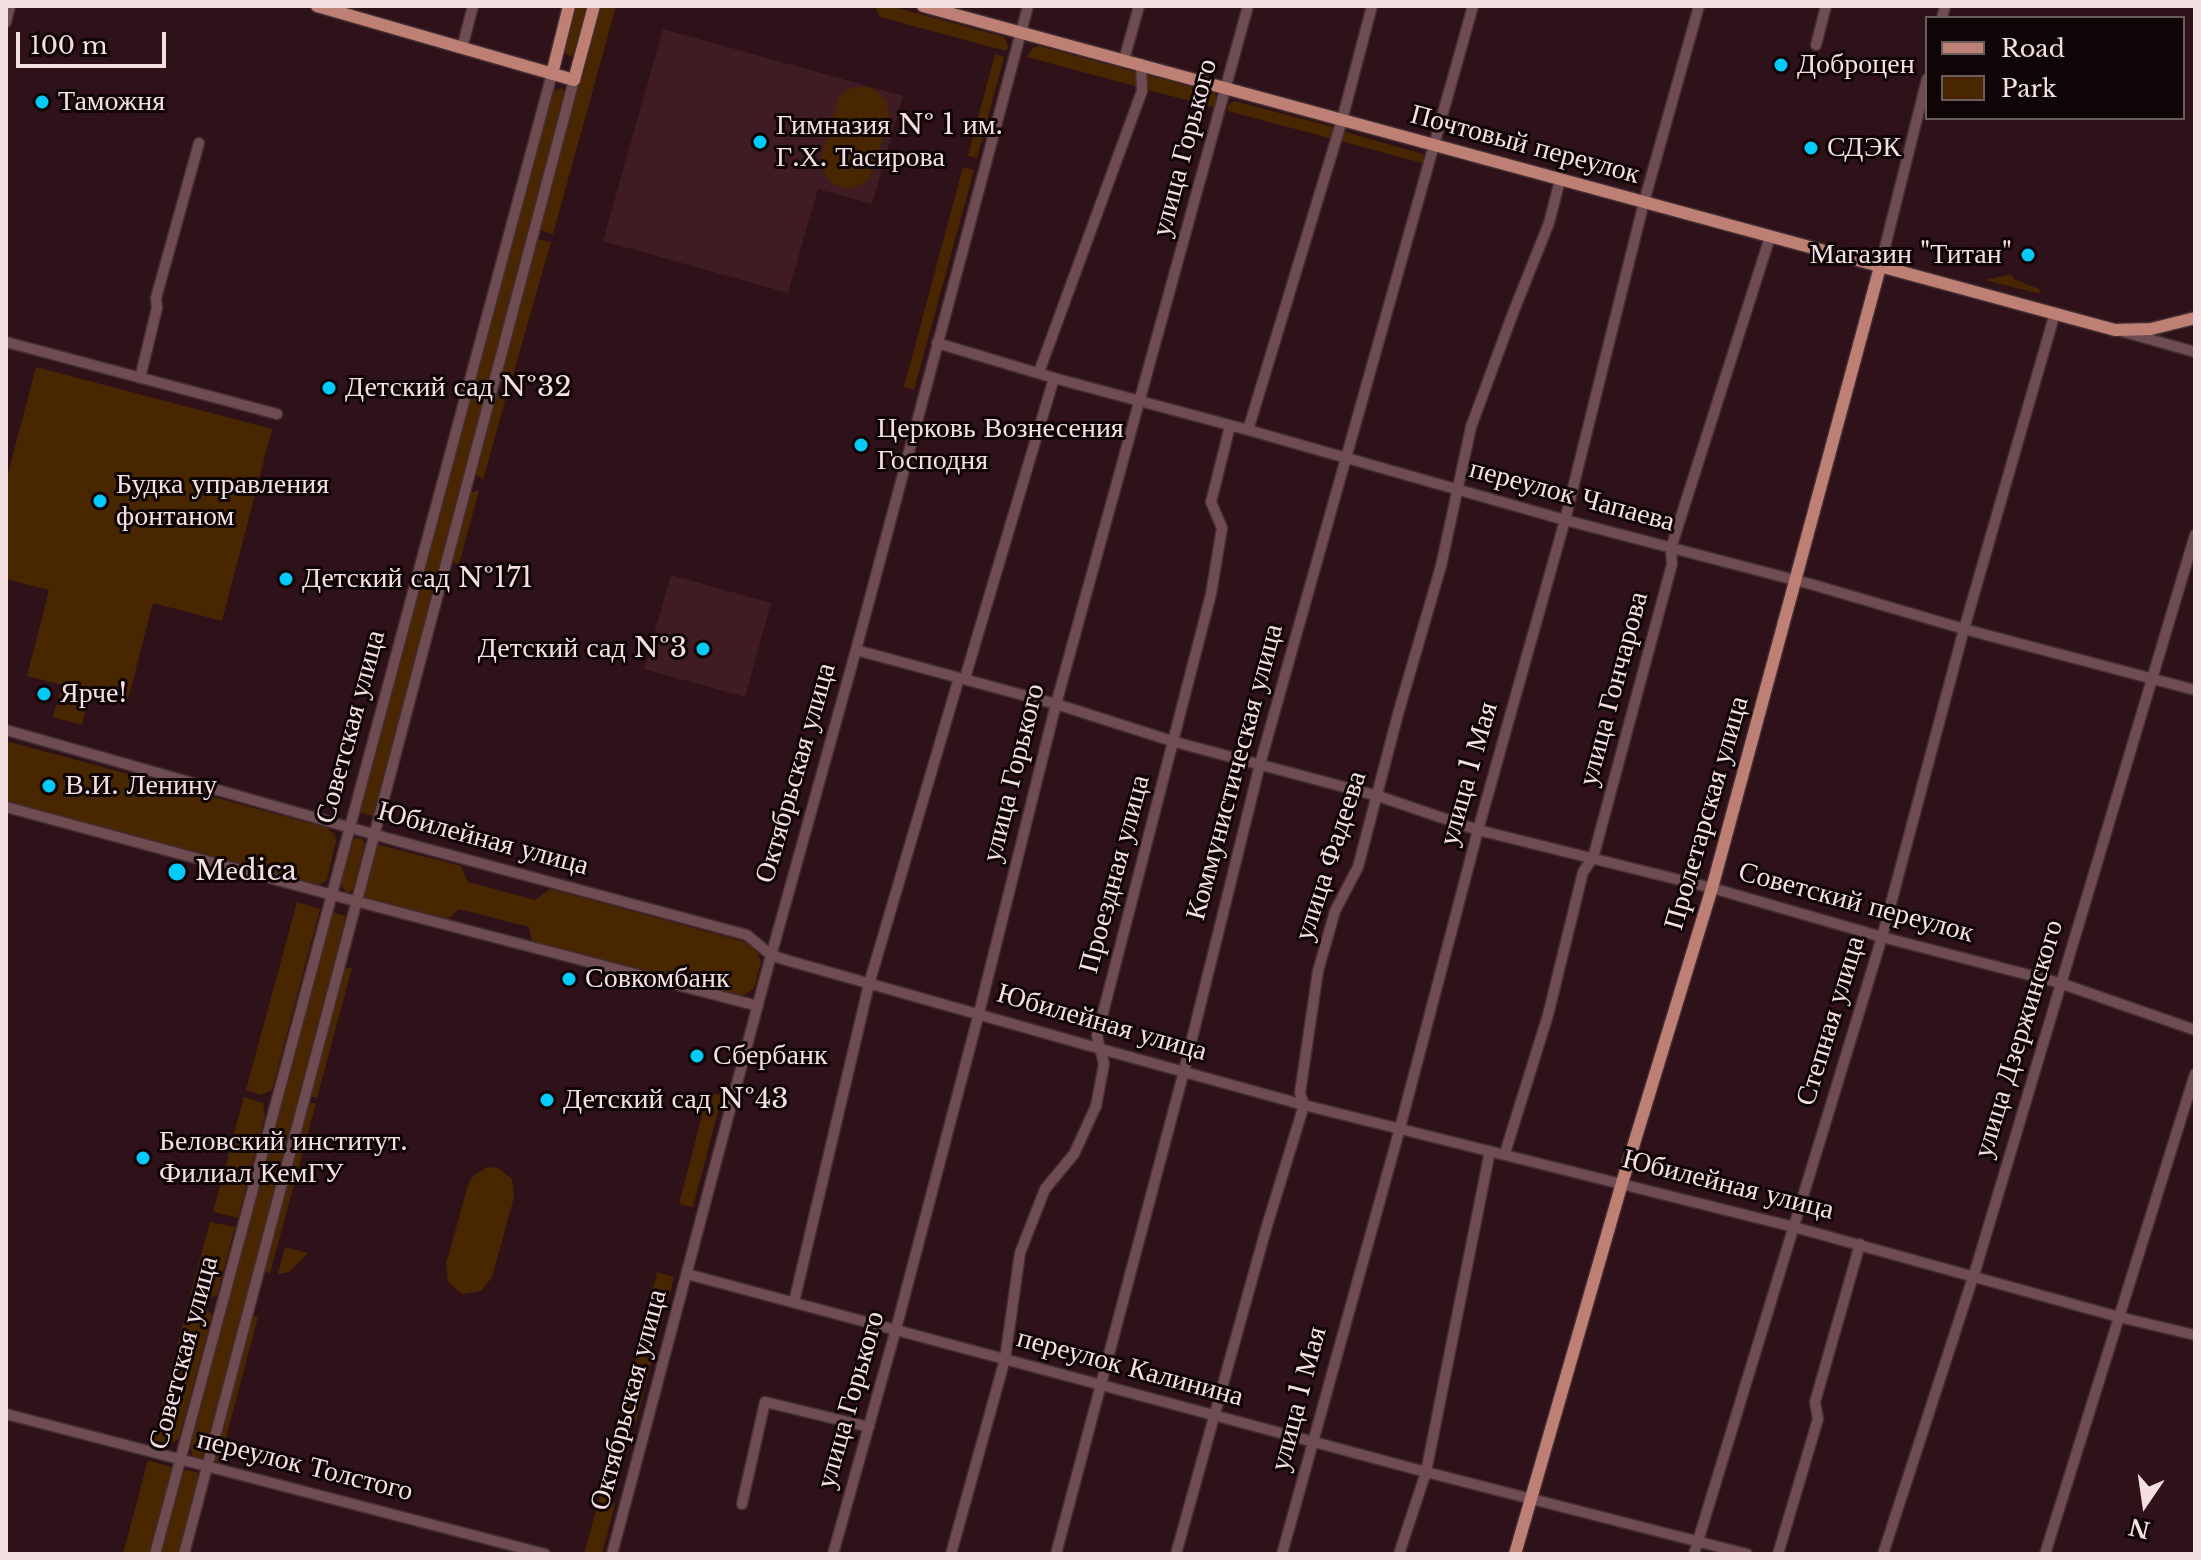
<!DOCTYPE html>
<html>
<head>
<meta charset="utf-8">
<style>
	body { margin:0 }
	#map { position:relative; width:2201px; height:1560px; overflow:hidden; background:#2f1219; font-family:"Libre Baskerville",serif }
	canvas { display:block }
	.frame { position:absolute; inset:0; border:8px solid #f4dfe2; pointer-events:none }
	.legend { position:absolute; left:1925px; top:16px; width:260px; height:104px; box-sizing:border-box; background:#0f0406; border:2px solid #6b5c5e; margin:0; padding:10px 14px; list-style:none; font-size:24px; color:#f4dfe2 }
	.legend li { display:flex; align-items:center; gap:16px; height:40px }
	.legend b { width:40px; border:2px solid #6b5c5e }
	.north { position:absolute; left:2105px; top:1464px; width:80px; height:80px; -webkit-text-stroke:6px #0f0406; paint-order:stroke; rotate:193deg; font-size:22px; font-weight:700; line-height:32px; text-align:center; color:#f4dfe2 }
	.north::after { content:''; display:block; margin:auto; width:28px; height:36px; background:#f4dfe2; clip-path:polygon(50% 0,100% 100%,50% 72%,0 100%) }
	.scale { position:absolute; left:16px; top:32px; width:150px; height:36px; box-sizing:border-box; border:4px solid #f4dfe2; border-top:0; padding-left:10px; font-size:24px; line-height:28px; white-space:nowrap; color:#f4dfe2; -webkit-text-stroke:6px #0f0406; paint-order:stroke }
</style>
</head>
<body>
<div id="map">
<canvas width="2201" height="1560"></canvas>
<div class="frame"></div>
<ul class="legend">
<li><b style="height:10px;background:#be8075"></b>Road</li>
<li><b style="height:22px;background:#482700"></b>Park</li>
</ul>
<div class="north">N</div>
<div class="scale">100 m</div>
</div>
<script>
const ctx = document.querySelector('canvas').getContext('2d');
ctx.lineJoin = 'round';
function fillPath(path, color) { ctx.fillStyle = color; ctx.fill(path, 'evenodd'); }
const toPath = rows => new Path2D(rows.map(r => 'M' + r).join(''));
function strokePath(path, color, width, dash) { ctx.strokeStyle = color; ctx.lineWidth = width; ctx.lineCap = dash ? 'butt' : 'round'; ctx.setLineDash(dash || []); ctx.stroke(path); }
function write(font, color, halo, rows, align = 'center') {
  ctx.font = font + ' "Libre Baskerville",serif'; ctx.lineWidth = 6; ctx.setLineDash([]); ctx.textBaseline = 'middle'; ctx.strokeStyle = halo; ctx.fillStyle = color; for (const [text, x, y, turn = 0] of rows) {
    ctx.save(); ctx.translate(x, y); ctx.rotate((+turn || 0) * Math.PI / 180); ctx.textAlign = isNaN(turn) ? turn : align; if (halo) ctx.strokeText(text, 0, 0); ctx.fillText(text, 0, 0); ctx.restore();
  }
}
fillPath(toPath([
	[663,29,903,96,872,204,818,189,788,293,603,241],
	[671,575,771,603,745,697,644,669]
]), '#3f1b23');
fillPath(toPath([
	[573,6,589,6,575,53,570,56,566,54,563,46],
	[600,6,616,6,553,234,540,230],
	[875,6,890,6,1004,37,1008,46,1006,51,880,17],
	[1039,46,1214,93,1218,98,1216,108,1027,57,1033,48],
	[995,54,1004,57,977,158,968,156],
	[857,87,868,87,878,92,885,100,889,112,888,121,871,177,855,188,843,188,832,183,825,175,822,165,822,154,838,99,847,90],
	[561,88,565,92,566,98,373,816,359,812,551,93],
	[1234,101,1333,127,1333,139,1228,111,1228,105],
	[1342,131,1423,154,1426,164,1340,141],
	[963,167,974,170,914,390,904,387],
	[537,239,551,242,509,389,505,387,499,379],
	[2011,274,2014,279,2039,289,2041,294,1985,280],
	[36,367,272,429,222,621,153,603,127,703,90,693,82,725,53,717,62,685,27,676,49,590,6,579,6,481],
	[495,395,506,397,483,480,474,473],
	[479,490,458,568,451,558,468,494],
	[6,741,328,828,335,835,336,841,327,880,315,887,6,804],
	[357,838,362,839,365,844,354,889,348,893,340,885,352,840],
	[376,844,461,866,468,882,535,900,550,889,749,943,758,952,761,962,754,988,746,994,737,996,532,942,529,927,459,909,448,919,362,897],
	[297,902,320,909,272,1090,261,1095,246,1090],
	[331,912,346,916,204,1460,193,1457,190,1447],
	[348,968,352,968,317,1098,309,1096,338,972],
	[708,1092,722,1096,693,1207,679,1204],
	[244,1097,263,1103,265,1116,238,1218,213,1212],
	[307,1103,316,1103,270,1273,261,1271],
	[487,1167,498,1168,512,1179,514,1197,492,1277,481,1291,462,1294,448,1282,446,1264,468,1185,472,1177],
	[210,1222,235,1227,217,1295,207,1300,190,1296],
	[285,1247,308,1253,289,1272,278,1274],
	[657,1272,674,1277,662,1322,646,1318],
	[189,1302,204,1305,212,1316,179,1438,169,1446,152,1442],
	[250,1315,258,1317,219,1464,214,1460],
	[637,1355,652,1359,636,1422,621,1418],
	[619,1425,631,1428,612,1497,615,1504,603,1551,599,1554,584,1554],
	[148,1460,174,1468,152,1554,123,1554],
	[186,1470,199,1473,201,1477,180,1554,160,1554,182,1472]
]), '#482700');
const minor = toPath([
	[1942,18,1945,6],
	[6,22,10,6],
	[1816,45,1826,6],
	[462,48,473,6],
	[1124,60,1139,6],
	[1880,267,1927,79],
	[2124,332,2195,352],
	[6,342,277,414],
	[937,343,1054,378,1248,430,1565,520,1814,585,1964,629,2195,690],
	[1039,372,1142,91,1141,64],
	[140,378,157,308,156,298,199,143],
	[1248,430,1342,120,1372,6],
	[856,650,1056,704,1175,742,1378,796,1478,830,1712,888,1882,937,2060,983,2195,1030],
	[965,678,1054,378],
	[6,730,394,840,747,935,771,955,786,960,1101,1049,1304,1105,1794,1227,2119,1317,2195,1335],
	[6,807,355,901,758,1006],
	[1505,1153,1548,1015,1583,872,1593,858,1672,564,1671,548,1770,237],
	[687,1274,1426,1472,1747,1554],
	[794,1302,869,984,959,678],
	[6,1414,545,1554],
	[742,1504,765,1402,869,1427],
	[155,1554,552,74],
	[184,1554,574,80],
	[612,1554,766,974,856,650,1028,6],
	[833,1554,896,1329,979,1013,1056,704,1248,6],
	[951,1554,1005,1359,1020,1253,1045,1189,1074,1154,1096,1106,1104,1064,1097,1036,1211,594,1222,528,1211,502,1230,426],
	[1056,1554,1184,1071,1260,764,1473,6],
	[1176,1554,1266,1229,1304,1105,1300,1093,1318,971,1335,911,1358,867,1398,714,1441,566,1471,427,1513,313,1549,223,1560,180],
	[1282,1554,1400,1128,1478,830,1565,520,1644,202,1699,6],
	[1399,1554,1426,1472,1490,1151],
	[1694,1554,1882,937,1964,629,2055,313],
	[1778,1554,1818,1419,1815,1402,1860,1244],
	[1883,1554,1977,1265,2195,535],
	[2045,1554,2195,1074]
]);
const major = toPath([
	[317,6,574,80,594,6],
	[923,6,2115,330,2151,329,2195,318],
	[552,74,569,6],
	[1515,1554,1622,1183,1712,888,1880,267]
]);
strokePath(minor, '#422d31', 13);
strokePath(major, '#422d31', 15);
strokePath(minor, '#6e4c52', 10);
strokePath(major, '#be8075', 12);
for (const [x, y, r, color] of [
	[1781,65,8,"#03cbf9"],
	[42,102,8,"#03cbf9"],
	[760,142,8,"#03cbf9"],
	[1811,148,8,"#03cbf9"],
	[2028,255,8,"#03cbf9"],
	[329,388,8,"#03cbf9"],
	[861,445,8,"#03cbf9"],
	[100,501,8,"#03cbf9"],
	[286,579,8,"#03cbf9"],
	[703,649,8,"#03cbf9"],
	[44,694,8,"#03cbf9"],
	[49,786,8,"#03cbf9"],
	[177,872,10,"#03cbf9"],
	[569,979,8,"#03cbf9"],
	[697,1056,8,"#03cbf9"],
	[547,1100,8,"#03cbf9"],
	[143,1158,8,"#03cbf9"]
]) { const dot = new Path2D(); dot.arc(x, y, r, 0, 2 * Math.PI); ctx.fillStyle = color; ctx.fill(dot); strokePath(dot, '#0f0406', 3); }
write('28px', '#f4dfe2', '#0f0406', [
	["Доброцен",1797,65],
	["Таможня",58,102],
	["Гимназия № 1 им.",776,126],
	["Г.Х. Тасирова",776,158],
	["СДЭК",1827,148],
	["Магазин \"Титан\"",2012,255,"right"],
	["Детский сад №32",345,388],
	["Церковь Вознесения",877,429],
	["Господня",877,461],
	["Будка управления",116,485],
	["фонтаном",116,517],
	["Детский сад №171",302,579],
	["Детский сад №3",687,649,"right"],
	["Ярче!",60,694],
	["В.И. Ленину",65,786],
	["Mеdica",195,872],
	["Совкомбанк",585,979],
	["Сбербанк",713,1056],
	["Детский сад №43",563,1100],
	["Беловский институт.",159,1142],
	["Филиал КемГУ",159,1174]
], 'left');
write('28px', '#f4dfe2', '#0f0406', [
	["Почтовый переулок",1525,145,15],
	["улица Горького",1185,148,-75],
	["переулок Чапаева",1572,496,15],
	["улица Гончарова",1614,689,-75],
	["Советская улица",351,727,-75],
	["Коммунистическая улица",1235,772,-75],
	["Октябрьская улица",796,773,-74],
	["улица Горького",1014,773,-76],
	["улица 1 Мая",1469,774,-74],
	["Пролетарская улица",1707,813,-74],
	["Юбилейная улица",483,839,15],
	["улица Фадеева",1331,856,-72],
	["Проездная улица",1115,874,-75],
	["Советский переулок",1856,903,15],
	["Степная улица",1831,1021,-73],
	["Юбилейная улица",1102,1023,16],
	["улица Дзержинского",2019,1039,-73],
	["Юбилейная улица",1728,1185,14],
	["Советская улица",184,1353,-75],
	["переулок Калинина",1130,1368,15],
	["улица 1 Мая",1299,1399,-75],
	["Октябрьская улица",629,1400,-75],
	["улица Горького",851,1400,-74],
	["переулок Толстого",305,1466,14]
]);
</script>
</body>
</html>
